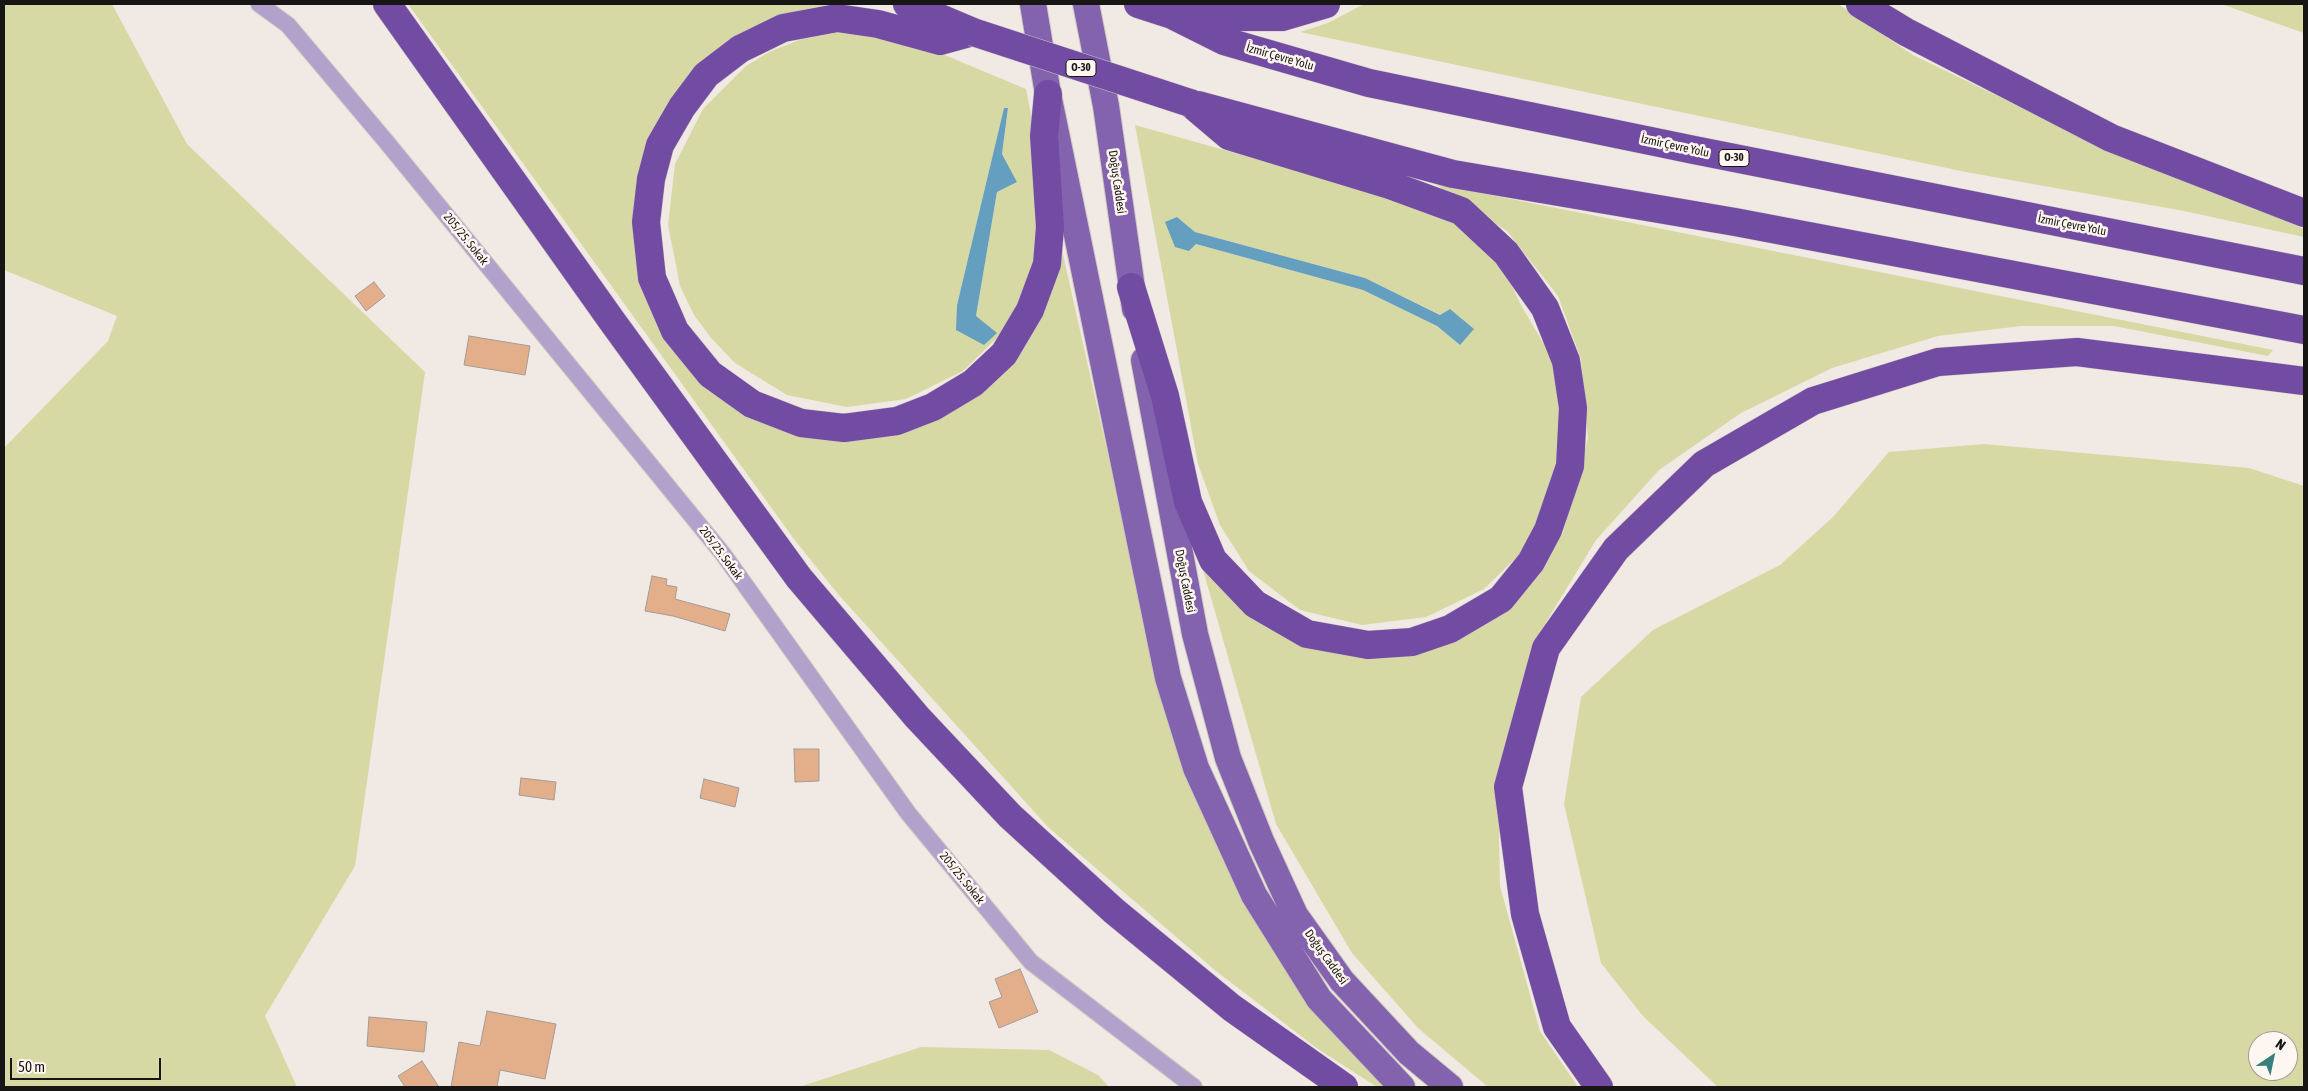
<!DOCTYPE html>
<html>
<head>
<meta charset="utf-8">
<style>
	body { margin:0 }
	#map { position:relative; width:2308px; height:1091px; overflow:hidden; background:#f1e9e3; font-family:"Asap Condensed",sans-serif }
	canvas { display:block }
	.frame { position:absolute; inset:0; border:5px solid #181614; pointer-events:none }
	.north { position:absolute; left:2248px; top:1031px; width:50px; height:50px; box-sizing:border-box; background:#fef6f0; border:1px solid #a29c98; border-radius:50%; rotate:34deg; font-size:14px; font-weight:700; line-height:20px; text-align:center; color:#181614 }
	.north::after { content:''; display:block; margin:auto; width:18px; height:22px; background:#367f7d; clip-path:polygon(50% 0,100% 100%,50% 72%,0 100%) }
	.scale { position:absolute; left:10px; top:1058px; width:151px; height:22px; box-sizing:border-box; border:2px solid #181614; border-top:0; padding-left:6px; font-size:15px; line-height:18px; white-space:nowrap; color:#181614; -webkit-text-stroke:4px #fef6f0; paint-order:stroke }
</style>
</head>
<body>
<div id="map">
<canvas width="2308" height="1091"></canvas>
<div class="frame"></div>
<div class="north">N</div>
<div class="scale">50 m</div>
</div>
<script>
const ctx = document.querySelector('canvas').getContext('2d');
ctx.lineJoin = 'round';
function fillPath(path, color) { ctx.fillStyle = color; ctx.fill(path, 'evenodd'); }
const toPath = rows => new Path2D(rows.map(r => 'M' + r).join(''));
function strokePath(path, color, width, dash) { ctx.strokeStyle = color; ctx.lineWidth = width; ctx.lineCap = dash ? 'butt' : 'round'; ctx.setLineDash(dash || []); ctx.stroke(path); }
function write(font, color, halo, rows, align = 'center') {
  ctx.font = font + ' "Asap Condensed",sans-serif'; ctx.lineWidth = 5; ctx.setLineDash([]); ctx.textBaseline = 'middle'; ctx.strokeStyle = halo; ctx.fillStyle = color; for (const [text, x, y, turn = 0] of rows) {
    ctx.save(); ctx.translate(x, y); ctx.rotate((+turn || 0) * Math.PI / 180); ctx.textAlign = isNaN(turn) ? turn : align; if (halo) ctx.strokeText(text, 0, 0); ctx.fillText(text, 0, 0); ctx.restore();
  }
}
fillPath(toPath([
	[4,4,112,4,187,144,425,372,355,866,265,1016,297,1087,4,1087,4,448,108,341,117,316,4,270],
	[408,4,847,4,844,8,818,7,781,15,653,142,644,258,706,379,852,433,1020,353,1038,325,1062,250,1110,464,1181,760,1390,1087,1377,1087,1318,1049,1216,971,1048,827,838,594,794,539],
	[1364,4,1838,4,1913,55,2014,104,2304,229,2304,237,2184,211,1966,172,1300,32,1328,23],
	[2221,4,2304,4,2304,33],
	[863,32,923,46,1026,89,1033,125,1039,243,1034,272,1007,328,963,371,906,399,847,407,787,395,735,363,712,339,694,315,680,286,668,225,675,164,703,109,746,66,771,51,802,39,833,33],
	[1004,108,1008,108,1002,154,1017,182,997,192,976,316,957,305],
	[1135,125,1427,207,1470,233,1499,260,1521,305,1553,360,1566,424,1558,487,1530,544,1484,589,1426,617,1362,625,1300,610,1249,571,1220,525,1198,464],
	[1177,217,1195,232,1365,278,1441,315,1460,345,1437,326,1363,290,1196,244,1189,251],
	[1435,184,2273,350,2268,356,2114,326,2021,326,1938,336,1832,368,1741,413,1659,470,1596,540,1546,622,1498,789,1500,886,1540,1031,1578,1087,1488,1087,1418,1028,1352,953,1276,824,1197,549,1257,615,1416,653,1511,602,1563,533,1588,438,1581,359,1558,296,1507,231],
	[1984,444,2249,468,2304,486,2304,1087,1718,1087,1642,1015,1601,963,1564,804,1581,697,1653,630,1780,565,1833,517,1889,452],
	[2258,1041,2288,1041,2288,1071,2258,1071],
	[921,1047,1049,1050,1098,1075,1109,1087,799,1087]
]), '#d6d9a3');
fillPath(toPath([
	[1004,108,1008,108,1002,154,1017,182,997,192,976,316,997,333,984,345,956,330,957,305],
	[1177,217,1195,232,1365,278,1440,315,1450,309,1474,329,1460,345,1437,326,1363,290,1196,244,1189,251,1175,247,1165,222]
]), '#659fc0');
const building = toPath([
	[374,282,385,296,366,311,355,296,374,282],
	[469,336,530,346,525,375,464,365,469,336],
	[652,576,667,579,666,585,677,587,675,599,730,614,725,631,673,616,645,611,652,576],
	[794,749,819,749,819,781,795,782,794,749],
	[521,778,556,782,554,800,519,795,521,778],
	[704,779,739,788,735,807,700,798,704,779],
	[1020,969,1038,1012,999,1028,989,1002,1002,997,995,979,1020,969],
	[487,1011,556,1024,545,1079,500,1070,497,1087,451,1087,459,1042,480,1046,487,1011],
	[369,1017,427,1022,424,1052,367,1046,369,1017],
	[422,1061,439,1087,405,1087,398,1076,422,1061]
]);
fillPath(building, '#e2af8a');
strokePath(building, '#a39b96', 1);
const street = toPath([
	[259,4,288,25,389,145,723,554,908,813,1031,962,1194,1087]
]);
const primary = toPath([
	[1033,4,1048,94,1168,678,1196,768,1254,895,1319,999,1402,1087],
	[1086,4,1106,106,1135,309],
	[1144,360,1195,634,1228,758,1261,841,1295,915,1342,981,1409,1053,1450,1087]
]);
const highway = toPath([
	[387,4,612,321,799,578,917,717,1010,816,1114,911,1232,1008,1344,1087],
	[907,4,973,32],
	[1138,4,1172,15,1221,17,1282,17,1326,4],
	[1860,4,1906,32,2111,138,2304,213],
	[1172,15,1224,41,1369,83,1694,150,2304,271],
	[973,32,940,41,878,24,837,18,783,28,740,49,706,75,682,107,660,145,651,179,646,222,652,278,675,331,710,374,752,404,801,423,844,428,897,421,933,407,973,383,1004,354,1030,310,1047,264,1050,227,1044,136,1048,94],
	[1198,105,1453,174,1735,222,2304,330],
	[1131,287,1165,396,1188,502,1213,560,1255,604,1307,634,1368,645,1412,642,1450,629,1501,599,1531,562,1548,530,1570,466,1573,408,1566,361,1545,308,1506,253,1461,211,1390,185,1229,136,1190,103],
	[1599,1087,1557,1027,1525,914,1508,787,1546,648,1616,549,1704,464,1813,401,1938,362,2077,352,2304,381]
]);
strokePath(street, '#cec7c2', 18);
strokePath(primary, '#cec7c2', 28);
strokePath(highway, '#cec7c2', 29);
strokePath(street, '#b2a2cb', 16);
strokePath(primary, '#8363ae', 26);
strokePath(highway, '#724ba2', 28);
const highwayBridge = toPath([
	[973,32,1190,103]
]);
strokePath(highwayBridge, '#cec7c2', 29, []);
strokePath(highwayBridge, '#724ba2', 28);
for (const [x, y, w] of [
	[1081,68,30],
	[1734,158,30]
]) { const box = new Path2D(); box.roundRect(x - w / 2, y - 8.5, w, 17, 4); ctx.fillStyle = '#fef6f0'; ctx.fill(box); strokePath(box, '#181614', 1); }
write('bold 11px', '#181614', null, [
	["O-30",1081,68],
	["O-30",1734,158]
]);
write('12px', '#181614', '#fef6f0', [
	["İzmir Çevre Yolu",1280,57,16],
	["İzmir Çevre Yolu",1675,146,12],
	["Doğuş Caddesi",1117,182,82],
	["İzmir Çevre Yolu",2072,225,11],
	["205/25. Sokak",466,239,51],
	["205/25. Sokak",721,553,53],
	["Doğuş Caddesi",1185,581,79],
	["205/25. Sokak",962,878,51],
	["Doğuş Caddesi",1326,957,54]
]);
</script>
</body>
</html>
